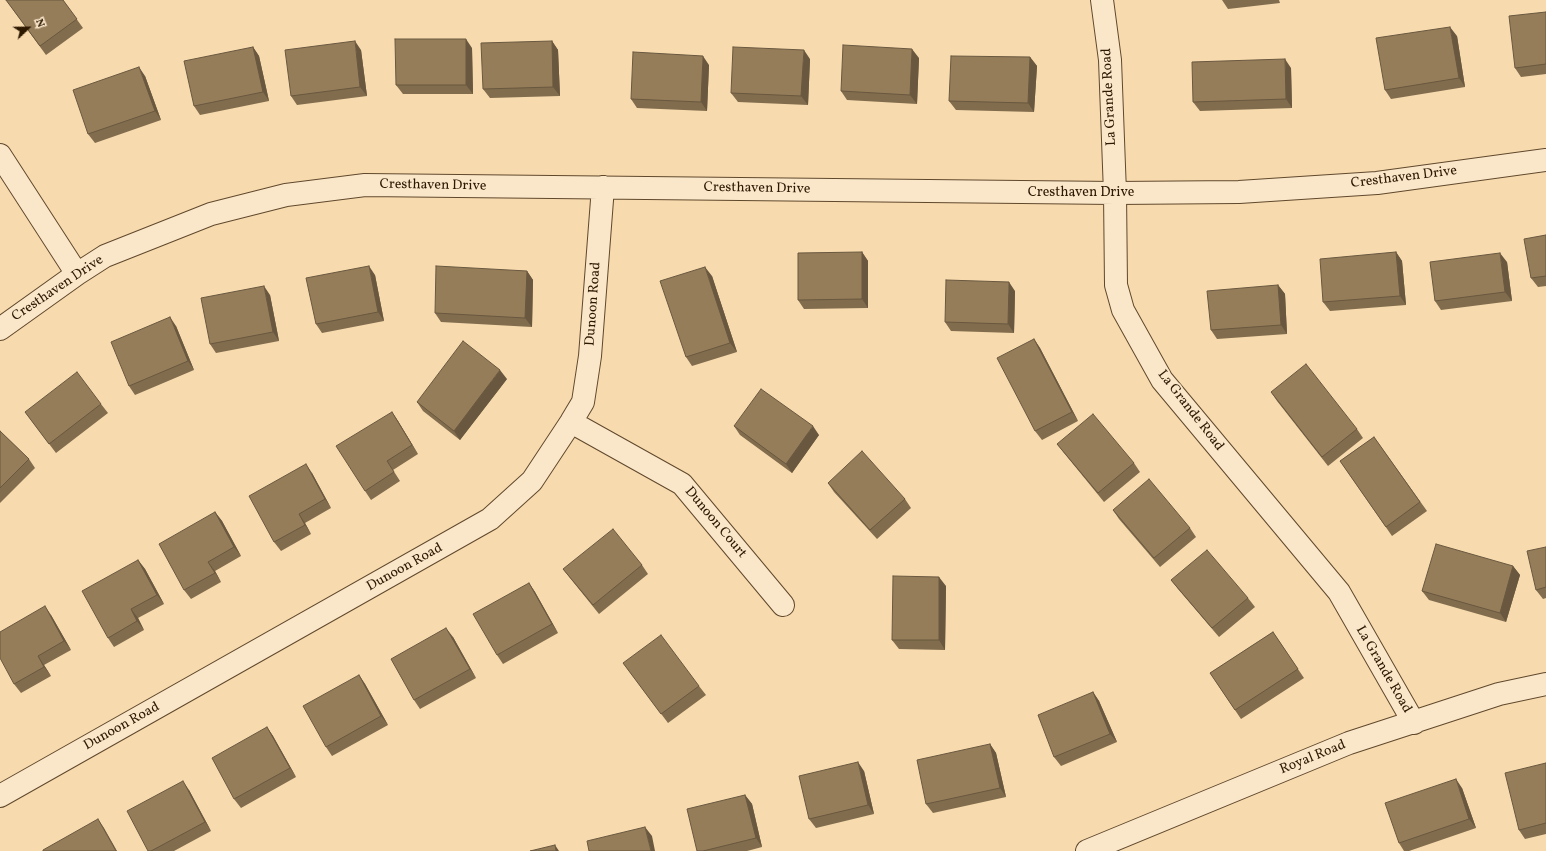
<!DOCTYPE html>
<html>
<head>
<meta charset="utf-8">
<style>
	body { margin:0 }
	#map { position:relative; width:1546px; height:851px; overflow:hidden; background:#f7daae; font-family:Vollkorn,serif }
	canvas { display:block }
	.north { position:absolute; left:8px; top:8px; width:40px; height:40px; -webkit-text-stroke:3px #fae7ca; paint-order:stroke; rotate:68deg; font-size:11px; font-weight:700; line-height:16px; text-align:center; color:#2d1800 }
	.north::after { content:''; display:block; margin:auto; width:14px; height:18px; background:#2d1800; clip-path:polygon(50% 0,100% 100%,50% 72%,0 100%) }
</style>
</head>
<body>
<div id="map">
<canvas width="1546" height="851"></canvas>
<div class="north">N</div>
</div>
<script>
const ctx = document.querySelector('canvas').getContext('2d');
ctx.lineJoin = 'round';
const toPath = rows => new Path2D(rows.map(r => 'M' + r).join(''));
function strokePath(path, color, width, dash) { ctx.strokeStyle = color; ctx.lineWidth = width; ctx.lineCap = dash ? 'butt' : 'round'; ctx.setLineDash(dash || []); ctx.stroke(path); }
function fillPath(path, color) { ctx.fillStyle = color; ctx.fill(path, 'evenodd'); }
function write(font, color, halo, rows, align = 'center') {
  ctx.font = font + ' Vollkorn,serif'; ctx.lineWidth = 3.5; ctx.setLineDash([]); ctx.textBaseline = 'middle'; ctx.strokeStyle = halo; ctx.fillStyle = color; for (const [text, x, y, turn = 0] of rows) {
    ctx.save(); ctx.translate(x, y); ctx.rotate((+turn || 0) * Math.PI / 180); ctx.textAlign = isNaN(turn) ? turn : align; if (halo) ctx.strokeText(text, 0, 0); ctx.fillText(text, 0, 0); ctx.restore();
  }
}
const minor = toPath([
	[0,155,77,274],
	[0,329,77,274,105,256,211,214,286,195,365,185,1115,193,1116,285,1123,310,1162,380,1339,592,1414,723],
	[571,422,682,484,783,605],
	[0,796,490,519,532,481,571,422,583,402,590,356,603,187],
	[1087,851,1349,743,1499,694,1546,684]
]);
const tertiary = toPath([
	[1102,0,1110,60,1115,193,1239,192,1377,183,1546,160]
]);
strokePath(minor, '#60482c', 24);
strokePath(tertiary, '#60482c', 24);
strokePath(minor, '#fae7ca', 22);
strokePath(tertiary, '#fae7ca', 22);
fillPath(toPath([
	[6,0,63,0,83,28,46,55],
	[1222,0,1279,0,1280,3,1228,9],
	[1546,12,1546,74,1521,77,1515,68],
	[1457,36,1465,87,1391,99,1385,90],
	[552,41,558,50,560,96,490,98,483,89],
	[253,47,259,56,269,101,200,115,194,106],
	[472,48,473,94,403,94,396,85],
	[361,50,367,96,297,105,291,96],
	[1030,57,1037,66,1034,112,956,110,949,101],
	[919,58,917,104,847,100,841,91],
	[810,59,808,105,738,102,731,93],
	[709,65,707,111,637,108,631,99],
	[1291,68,1292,108,1200,111,1193,102],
	[145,76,161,120,95,143,88,134],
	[1546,235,1546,286,1538,287,1531,278],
	[862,252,868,261,868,308,804,309,798,300],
	[1396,252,1402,261,1406,305,1330,311,1323,302],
	[1507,262,1512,301,1441,310,1435,301],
	[527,271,533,280,532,327,441,322,435,313],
	[375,275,384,321,322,333,316,324],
	[712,276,737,352,692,366,686,357],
	[1278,285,1285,294,1287,334,1217,339,1211,330],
	[1015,291,1014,333,951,331,945,322],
	[270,295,279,341,216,353,210,344],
	[176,326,194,370,135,395,129,386],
	[1034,339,1040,348,1078,421,1042,440,1035,431],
	[507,379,460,440,423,411,417,402],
	[1271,392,1357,429,1363,438,1328,466,1277,401],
	[101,404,108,413,56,453,25,412],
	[392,412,398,421,418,454,393,470,400,481,371,500,365,491],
	[734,426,819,435,792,473,740,435],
	[0,431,29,459,35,468,0,503],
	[1374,437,1427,511,1392,536,1340,461],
	[1057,444,1134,463,1140,472,1104,502,1064,453],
	[312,473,331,508,305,523,311,534,281,551,274,542],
	[828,483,905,499,911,508,877,539,834,492],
	[1113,510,1190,528,1196,537,1160,567,1119,519],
	[215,512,222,521,241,556,215,571,221,582,191,599,184,590],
	[1546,547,1546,598,1543,599,1536,590],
	[138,560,145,569,164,604,138,618,144,630,114,647,108,638],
	[642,565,648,574,599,614,570,578,563,569],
	[1513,566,1520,575,1506,622,1429,600,1422,591],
	[1171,580,1248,598,1255,607,1219,637,1178,589],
	[529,583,535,592,558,633,503,664,497,655],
	[946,586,945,650,899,649,892,640],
	[51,615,71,650,44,665,51,676,21,693,14,684],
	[1273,632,1304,678,1241,719,1210,673],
	[453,637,476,678,420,709,414,700],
	[623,663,699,686,706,695,668,723],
	[359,675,365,684,388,725,332,756,326,747],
	[1093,692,1099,701,1117,742,1061,766,1054,757],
	[267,727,273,736,296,777,241,808,234,799],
	[990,744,996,753,1006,797,933,813,926,804],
	[1546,763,1546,834,1525,839,1519,830],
	[864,771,874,814,816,828,809,819],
	[1462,788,1476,828,1409,851,1404,851,1399,843],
	[189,790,211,831,174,851,148,851],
	[745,795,752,804,762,847,747,851,697,851]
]), '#816c4d');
fillPath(toPath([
	[1450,27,1457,36,1465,87,1459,78],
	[466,39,472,48,473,94,466,85],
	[355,41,361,50,367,96,360,87],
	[552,41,558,50,560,96,553,87],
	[253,47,259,56,269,101,263,92],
	[912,49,919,58,917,104,910,95],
	[804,50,810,59,808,105,801,96],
	[703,56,709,65,707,111,701,102],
	[1030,57,1037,66,1034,112,1028,103],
	[1285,59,1291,68,1292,108,1286,99],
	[139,67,145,76,161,120,155,111],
	[862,252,868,261,868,308,862,299],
	[1396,252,1402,261,1406,305,1400,296],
	[1500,253,1507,262,1512,301,1505,292],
	[369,266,375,275,384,321,378,312],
	[705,267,712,276,737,352,730,343],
	[527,271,533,280,532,327,525,318],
	[1009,282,1015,291,1014,333,1008,324],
	[1278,285,1285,294,1287,334,1281,325],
	[264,286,270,295,279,341,273,332],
	[170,317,176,326,194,370,188,361],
	[1034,339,1040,348,1078,421,1072,412],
	[500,370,507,379,460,440,454,431],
	[392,412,398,421,418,454,412,445],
	[813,426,819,435,792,473,786,464],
	[306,464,312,473,331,508,325,499],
	[215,512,222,521,241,556,234,547],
	[299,514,305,523,311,534,305,525],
	[138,560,145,569,164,604,157,595],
	[208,562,215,571,221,582,215,573],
	[1513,566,1520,575,1506,622,1500,613],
	[939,577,946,586,945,650,939,640],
	[529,583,535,592,558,633,552,624],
	[45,606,51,615,71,650,64,641],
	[131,609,138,618,144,630,137,621],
	[446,628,453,637,476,678,470,669],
	[38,656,44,665,51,676,44,667],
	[359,675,365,684,388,725,381,716],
	[1093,692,1099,701,1117,742,1110,734],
	[267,727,273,736,296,777,290,768],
	[990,744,996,753,1006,797,1000,788],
	[858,762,864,771,874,814,868,805],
	[1456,779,1462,788,1476,828,1469,819],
	[183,781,189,790,211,831,205,822],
	[745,795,752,804,762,847,756,838],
	[98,819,104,828,117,851,116,851],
	[645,827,652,836,655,851,651,851],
	[555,845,559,851,556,851]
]), '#69583f');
const building = toPath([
	[6,0,63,0,77,19,40,46,6,0],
	[1546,12,1546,64,1515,68,1509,16,1546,12],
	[1450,27,1459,78,1385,90,1376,38,1450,27],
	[395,39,466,39,466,85,396,85,395,39],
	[355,41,360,87,291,96,285,50,355,41],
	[552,41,553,87,483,89,481,43,552,41],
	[843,45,912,49,910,95,841,91,843,45],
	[253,47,263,92,194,106,184,61,253,47],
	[733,47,804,50,801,96,731,93,733,47],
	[633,52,703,56,701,102,631,99,633,52],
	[951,56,1030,57,1028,103,949,101,951,56],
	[1285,59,1286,99,1193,102,1192,62,1285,59],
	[139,67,155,111,88,134,73,90,139,67],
	[1546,235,1546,276,1531,278,1524,239,1546,235],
	[862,252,862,299,798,300,798,253,862,252],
	[1396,252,1400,296,1323,302,1320,259,1396,252],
	[1500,253,1505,292,1435,301,1430,262,1500,253],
	[369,266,378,312,316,324,306,278,369,266],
	[436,266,527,271,525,318,435,313,436,266],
	[705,267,730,343,686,357,660,281,705,267],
	[946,280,1009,282,1008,324,945,322,946,280],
	[1278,285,1281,325,1211,330,1207,291,1278,285],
	[264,286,273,332,210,344,201,298,264,286],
	[170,317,188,361,129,386,111,342,170,317],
	[1034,339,1072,412,1035,431,997,358,1034,339],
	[463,341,500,370,454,431,417,402,463,341],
	[1306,364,1357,429,1322,457,1271,392,1306,364],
	[77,372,101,404,49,444,25,412,77,372],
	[761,389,813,426,786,464,734,426,761,389],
	[392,412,412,445,387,461,394,472,365,491,336,446,392,412],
	[1093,414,1134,463,1098,493,1057,444,1093,414],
	[0,431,29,459,0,488,0,431],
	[1374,437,1420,502,1386,527,1340,461,1374,437],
	[862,451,905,499,870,530,828,483,862,451],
	[306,464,325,499,299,514,305,525,274,542,249,496,306,464],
	[1149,479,1190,528,1154,558,1113,510,1149,479],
	[215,512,234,547,208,562,215,573,184,590,159,544,215,512],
	[613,529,642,565,593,605,563,569,613,529],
	[1436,544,1513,566,1500,613,1422,591,1436,544],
	[1546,547,1546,587,1536,590,1527,551,1546,547],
	[1207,550,1248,598,1212,628,1171,580,1207,550],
	[138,560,157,595,131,609,137,621,108,638,82,591,138,560],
	[893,576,939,577,939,640,892,640,893,576],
	[529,583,552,624,497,655,473,614,529,583],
	[45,606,64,641,38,656,44,667,14,684,0,658,0,632,45,606],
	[446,628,470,669,414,700,391,659,446,628],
	[1273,632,1298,669,1235,710,1210,673,1273,632],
	[661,635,699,686,661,714,623,663,661,635],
	[359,675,381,716,326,747,303,706,359,675],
	[1093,692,1110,734,1054,757,1038,715,1093,692],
	[267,727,290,768,234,799,212,758,267,727],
	[990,744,1000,788,926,804,917,760,990,744],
	[858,762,868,805,809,819,799,776,858,762],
	[1546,763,1546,823,1519,830,1505,773,1546,763],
	[1456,779,1469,819,1399,843,1385,803,1456,779],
	[183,781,205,822,151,851,148,851,127,811,183,781],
	[745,795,756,838,703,851,697,851,687,809,745,795],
	[98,819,116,851,43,851,43,850,98,819],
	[645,827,651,851,589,851,587,841,645,827],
	[555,845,556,851,530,851,555,845]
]);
fillPath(building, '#967d5a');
strokePath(building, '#69583f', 1);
write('14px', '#2d1800', '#fae7ca', [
	["La Grande Road",1110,97,-93],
	["Cresthaven Drive",1404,178,-7],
	["Cresthaven Drive",433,186,1],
	["Cresthaven Drive",757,189,1],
	["Cresthaven Drive",1081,193],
	["Cresthaven Drive",58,289,-34],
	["Dunoon Road",594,304,-86],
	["La Grande Road",1190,411,52],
	["Dunoon Court",715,523,50],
	["Dunoon Road",405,568,-29],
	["La Grande Road",1383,670,60],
	["Dunoon Road",122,727,-29],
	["Royal Road",1313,758,-22]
]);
</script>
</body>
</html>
